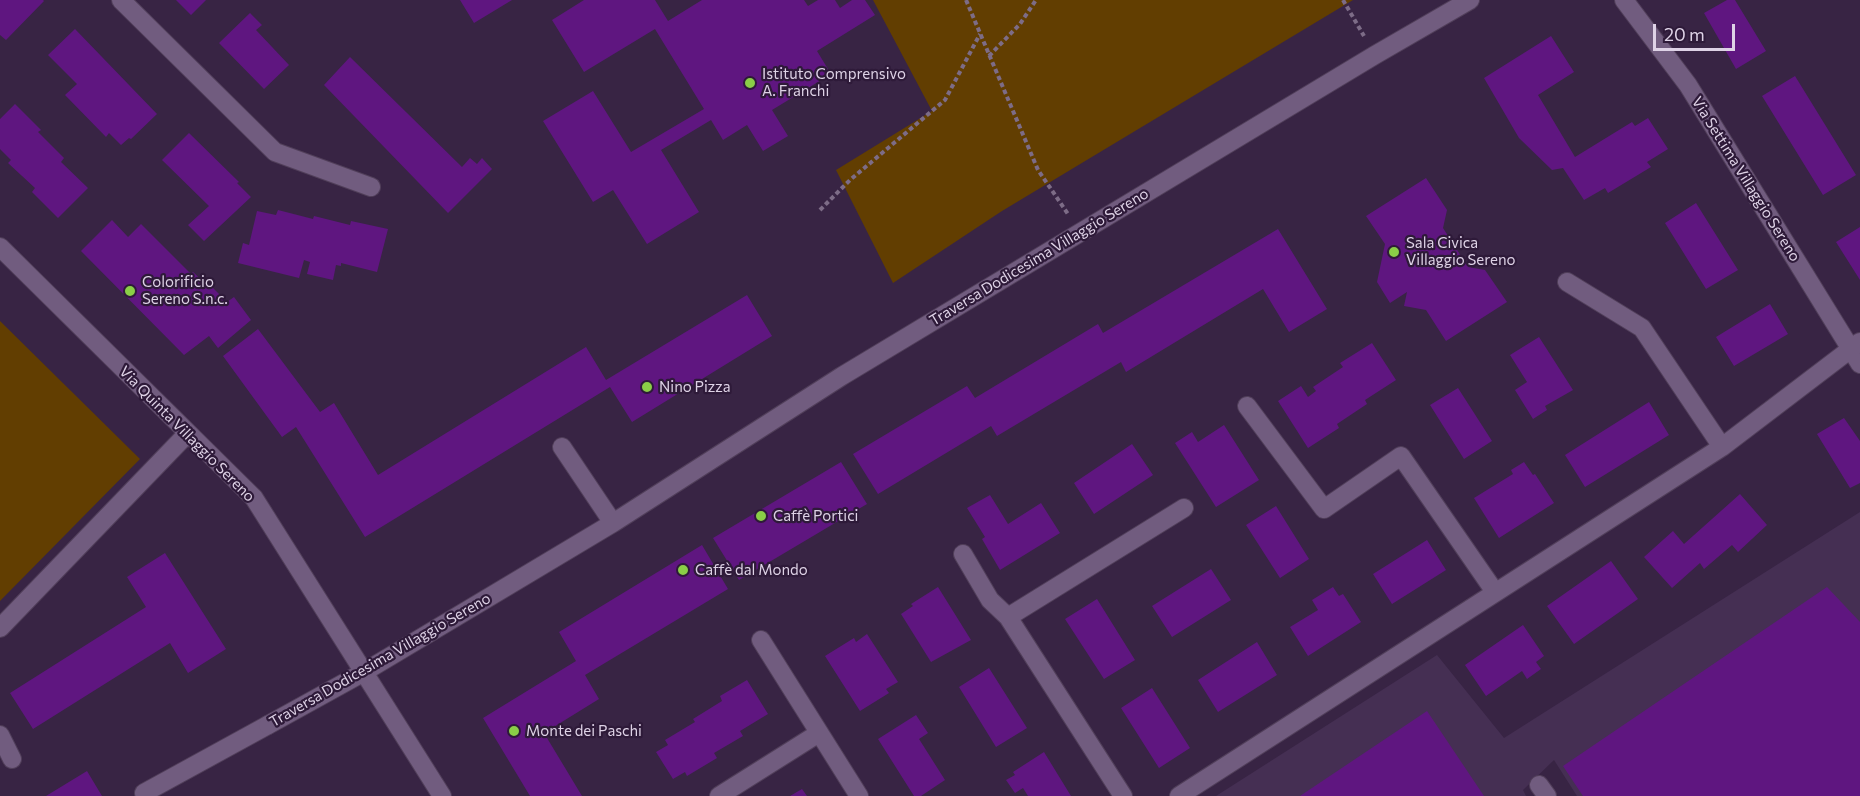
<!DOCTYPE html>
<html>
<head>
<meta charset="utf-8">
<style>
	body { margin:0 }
	#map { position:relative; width:1860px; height:796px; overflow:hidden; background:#382444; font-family:Commissioner,sans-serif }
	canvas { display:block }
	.scale { position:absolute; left:1653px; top:24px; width:82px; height:27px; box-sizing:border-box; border:3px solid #ded2e6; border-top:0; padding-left:8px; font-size:18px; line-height:21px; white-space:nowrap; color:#ded2e6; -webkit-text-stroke:4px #2e1a39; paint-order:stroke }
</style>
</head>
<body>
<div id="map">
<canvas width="1860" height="796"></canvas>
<div class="scale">20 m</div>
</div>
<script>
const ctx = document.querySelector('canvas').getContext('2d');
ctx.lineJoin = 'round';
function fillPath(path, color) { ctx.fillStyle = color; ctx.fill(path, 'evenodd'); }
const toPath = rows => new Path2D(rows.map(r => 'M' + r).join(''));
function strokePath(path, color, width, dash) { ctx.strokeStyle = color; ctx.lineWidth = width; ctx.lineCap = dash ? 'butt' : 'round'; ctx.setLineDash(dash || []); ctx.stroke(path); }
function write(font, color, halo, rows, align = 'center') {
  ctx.font = font + ' Commissioner,sans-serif'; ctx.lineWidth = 4.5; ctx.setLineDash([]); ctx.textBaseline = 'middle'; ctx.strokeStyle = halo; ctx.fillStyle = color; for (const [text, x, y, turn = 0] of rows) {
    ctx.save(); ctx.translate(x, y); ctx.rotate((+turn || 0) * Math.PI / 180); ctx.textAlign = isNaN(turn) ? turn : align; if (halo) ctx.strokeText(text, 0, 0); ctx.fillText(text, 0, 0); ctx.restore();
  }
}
fillPath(toPath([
	[1860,512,1860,796,1577,796,1554,760,1523,790,1526,796,1216,796,1437,655,1504,738]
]), '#452f53');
fillPath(toPath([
	[873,0,1353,0,1002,211,893,283,836,170,932,111],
	[0,321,140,459,0,601]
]), '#623e01');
fillPath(toPath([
	[0,0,43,0,44,1,6,40,0,35],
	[176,0,206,0,191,15],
	[460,0,512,0,474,23],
	[584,0,655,0,668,21,702,0,804,0,808,6,818,0,835,0,840,8,852,0,865,0,875,15,817,51,831,74,772,110,788,136,763,151,747,125,723,140,711,120,661,150,699,212,647,244,613,190,593,202,543,121,593,91,631,152,704,109,655,29,584,72,552,20],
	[1727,0,1735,0,1766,51,1736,69,1704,13],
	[250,13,262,25,256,30,289,65,264,89,219,43],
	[75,29,157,114,131,139,129,138,121,145,109,133,106,137,65,95,77,84,48,55],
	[1551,36,1574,72,1538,95,1575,157,1632,122,1635,126,1648,118,1668,149,1647,162,1651,167,1608,193,1605,188,1584,200,1563,168,1552,170,1519,138,1484,78],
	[350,57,462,167,470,158,477,164,482,158,492,169,448,213,324,85],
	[1795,76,1856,175,1823,195,1762,96],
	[15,104,41,130,38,132,64,158,61,162,88,188,58,218,32,192,35,188,8,163,11,160,0,149,0,119],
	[189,133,239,182,237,183,251,197,204,241,188,225,209,206,162,160],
	[1426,178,1447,210,1443,228,1468,267,1485,270,1507,302,1446,341,1426,310,1404,306,1407,292,1390,303,1377,282,1385,244,1366,216],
	[1696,203,1738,270,1706,289,1665,223],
	[278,210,313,219,314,216,350,225,351,221,388,229,377,272,341,263,341,266,336,265,333,280,307,274,310,262,304,260,299,278,238,263,243,243,249,245,257,211,276,215],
	[112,220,128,237,141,224,191,274,193,272,207,285,208,283,227,302,234,297,251,320,218,348,209,336,184,355,81,251],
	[1860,227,1860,280,1836,242],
	[1278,229,1327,309,1289,332,1263,289,1126,372,1121,362,997,436,991,426,878,494,853,454,967,386,975,398,1098,324,1103,333],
	[747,295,772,336,632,422,610,387,365,537,296,427,282,437,223,356,258,329,320,412,334,403,378,475,586,347,606,380],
	[1770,304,1788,334,1734,366,1716,337],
	[1539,337,1573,390,1545,406,1547,410,1533,419,1515,390,1527,382,1510,355],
	[1372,343,1396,380,1365,400,1367,404,1337,424,1339,428,1308,448,1278,401,1301,386,1308,397,1316,391,1313,387,1343,367,1340,363],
	[1458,388,1492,441,1464,459,1430,405],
	[1649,402,1669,435,1585,487,1565,455],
	[1844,418,1860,441,1860,483,1850,488,1817,434],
	[1224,425,1259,480,1216,507,1175,443,1192,432,1198,442],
	[1132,444,1153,475,1094,514,1074,483],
	[841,462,867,504,739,580,713,538],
	[1524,462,1533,475,1535,474,1554,503,1499,538,1474,498,1513,474,1511,470],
	[1740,494,1767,525,1738,552,1732,545,1704,569,1700,563,1672,588,1644,557,1673,531,1684,544],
	[990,495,1008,524,1041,503,1060,533,1000,570,982,539,985,537,967,508],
	[1276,506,1309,559,1280,578,1246,525],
	[1427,540,1446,570,1392,604,1373,574],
	[702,545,728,589,585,675,599,699,544,733,582,796,530,796,483,718,576,661,559,632],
	[165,553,226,649,188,673,170,643,33,729,10,693,146,607,127,577],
	[1611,561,1638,599,1574,644,1547,606],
	[1211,569,1231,600,1172,637,1152,606],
	[938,587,971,640,931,662,901,614,913,606,911,604],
	[1333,587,1339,596,1343,594,1361,622,1308,656,1290,627,1318,610,1312,600],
	[1827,587,1860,622,1860,796,1583,796,1563,766],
	[1097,599,1135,660,1104,679,1065,619],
	[1523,625,1544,656,1536,662,1541,669,1527,679,1522,671,1486,696,1465,665],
	[867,634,898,682,886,689,889,693,860,711,825,656,854,638,856,642],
	[1257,642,1277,675,1218,712,1198,680],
	[989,668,1027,728,996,747,959,687],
	[747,680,768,714,740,731,743,736,714,753,717,758,687,776,685,772,673,779,656,752,668,745,665,740,695,722,693,719,722,701,720,696],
	[1152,688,1190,748,1159,768,1121,708],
	[1427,711,1484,796,1300,796],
	[916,715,928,733,919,739,945,780,921,796,914,796,878,739],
	[1044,752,1071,796,1028,796,1023,788,1015,793,1006,780,1015,775,1013,772],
	[87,771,102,796,46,796],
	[802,789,807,796,790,796]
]), '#5f1680');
const pedestrian = toPath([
	[144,793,268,725]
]);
const minor = toPath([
	[121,0,275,152,371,187],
	[1624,0,1688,85,1860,364],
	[0,247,254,498,442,796],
	[1567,282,1642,328,1722,447],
	[1247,406,1324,509,1401,456,1495,592],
	[562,447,613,523],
	[963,554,990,600,1008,617,1123,796],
	[1008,617,1184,508],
	[0,628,188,433],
	[761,640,859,796],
	[268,725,364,672,613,523,842,376,1375,55,1470,0],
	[0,735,12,759],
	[1539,785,1547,796],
	[719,796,819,733],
	[1179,796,1722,447,1860,342]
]);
strokePath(pedestrian, '#513f5a', 20);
strokePath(minor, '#513f5a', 20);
strokePath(toPath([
	[966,0,1038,170,1068,214],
	[1343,0,1364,36],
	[989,56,1020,24,1036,0],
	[820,210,850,180,945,100,980,34]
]), '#7d6c87', 4, [4.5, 3]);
strokePath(pedestrian, '#715c7f', 18);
strokePath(minor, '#715c7f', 18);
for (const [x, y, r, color] of [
	[750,83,6,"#8ace47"],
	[1394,252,6,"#8ace47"],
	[130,291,6,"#8ace47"],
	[647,387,6,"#8ace47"],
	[761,516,6,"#8ace47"],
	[683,570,6,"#8ace47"],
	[514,731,6,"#8ace47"]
]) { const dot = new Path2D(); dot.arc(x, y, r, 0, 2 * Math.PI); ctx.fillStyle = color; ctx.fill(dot); strokePath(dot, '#2e1a39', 2); }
write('15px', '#ded2e6', '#2e1a39', [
	["Istituto Comprensivo",762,74],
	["A. Franchi",762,91],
	["Sala Civica",1406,243],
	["Villaggio Sereno",1406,260],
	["Colorificio",142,282],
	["Sereno S.n.c.",142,299],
	["Nino Pizza",659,387],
	["Caffè Portici",773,516],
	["Caffè dal Mondo",695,570],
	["Monte dei Paschi",526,731]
], 'left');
write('15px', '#ded2e6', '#2e1a39', [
	["Via Settima Villaggio Sereno",1746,179,58],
	["Traversa Dodicesima Villaggio Sereno",1039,257,-31],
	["Via Quinta Villaggio Sereno",187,434,45],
	["Traversa Dodicesima Villaggio Sereno",380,660,-30]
]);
</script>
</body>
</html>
